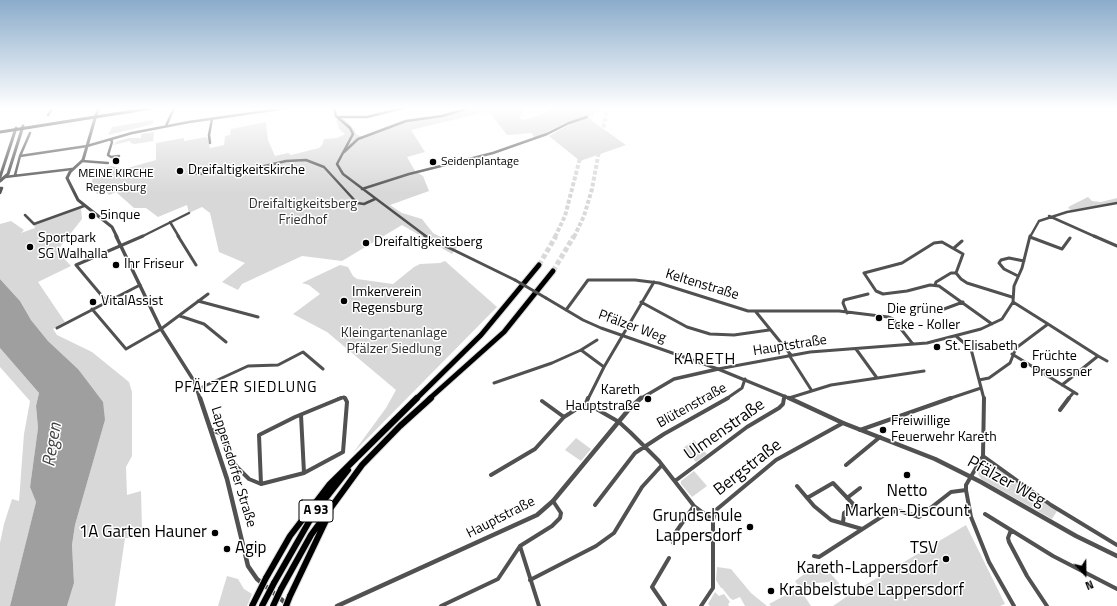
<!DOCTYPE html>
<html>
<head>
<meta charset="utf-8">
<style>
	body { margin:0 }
	#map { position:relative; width:1117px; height:606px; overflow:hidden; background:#fff; font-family:"Titillium Web",sans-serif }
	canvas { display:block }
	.north { position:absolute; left:1065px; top:554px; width:40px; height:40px; -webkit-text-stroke:3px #fff; paint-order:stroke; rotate:158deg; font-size:11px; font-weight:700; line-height:16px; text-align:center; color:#000 }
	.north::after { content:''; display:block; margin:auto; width:14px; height:18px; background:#000; clip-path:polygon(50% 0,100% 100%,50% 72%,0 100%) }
</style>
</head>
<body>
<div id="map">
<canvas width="1117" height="606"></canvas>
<div class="north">N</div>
</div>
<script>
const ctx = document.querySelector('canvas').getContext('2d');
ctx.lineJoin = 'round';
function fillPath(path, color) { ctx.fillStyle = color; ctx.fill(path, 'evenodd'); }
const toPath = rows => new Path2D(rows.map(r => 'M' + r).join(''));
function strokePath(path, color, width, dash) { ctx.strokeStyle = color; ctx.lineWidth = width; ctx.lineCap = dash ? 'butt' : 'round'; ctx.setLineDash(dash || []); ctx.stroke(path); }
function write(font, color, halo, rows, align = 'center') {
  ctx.font = font + ' "Titillium Web",sans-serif'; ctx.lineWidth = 3; ctx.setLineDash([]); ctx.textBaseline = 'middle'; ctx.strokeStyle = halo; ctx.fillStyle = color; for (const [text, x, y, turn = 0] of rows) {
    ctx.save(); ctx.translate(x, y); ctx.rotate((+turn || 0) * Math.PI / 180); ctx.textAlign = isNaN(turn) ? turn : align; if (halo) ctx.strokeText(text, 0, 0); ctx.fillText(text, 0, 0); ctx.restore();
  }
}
fillPath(toPath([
	[469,108,526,108,522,112,520,118,524,120,543,114,549,108,607,108,568,123,534,138,532,133,507,135,490,113,485,112,411,130,425,152,407,157,415,171,423,176,429,191,390,205,402,213,422,219,433,233,458,246,452,254,402,225,342,261,302,256,242,284,238,290,222,282,245,263,219,252,210,213,202,207,189,213,187,205,158,217,146,208,134,208,116,192,109,195,105,190,97,194,91,186,94,171,111,166,124,169,156,160,156,143,184,138,184,141,207,137,210,148,224,145,225,136,230,135,231,129,266,122,268,140,275,156,288,153,291,155,319,148,322,145,324,139,337,138,345,134,339,129,336,120,343,118,354,129,356,134,362,137,380,132,406,121,442,116],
	[588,118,626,145,580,161,549,136,571,124],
	[153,120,153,124,108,135,112,127],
	[154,132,153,141,134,144,131,143,130,141,113,145,118,141,129,138,141,138,141,134],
	[1088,197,1092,201,1101,202,1117,198,1117,203,1071,210,1068,208,1070,206],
	[81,208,82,219,57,251,71,266,38,282,65,322,53,329,57,335,92,352,129,382,132,392,132,456,126,467,127,495,141,491,142,531,128,538,125,538,115,606,67,606,74,583,72,545,75,525,105,420,78,369,48,341,31,320,20,301,0,279,0,224,11,221,24,230,21,233,35,228,34,225],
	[445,261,497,307,353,453,386,408,396,390,327,332,293,314,320,294,309,285,302,283,340,265,348,267,353,276,357,279,393,284,414,267,420,264,440,263],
	[0,348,39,393,36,406,38,428,30,487,36,502,10,606,0,606,0,543,4,524,12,499,19,501,24,434,30,401,0,367],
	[576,438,591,449,581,461,565,450],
	[694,440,707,454,696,462,683,448],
	[984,463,989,463,1057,511,1052,519,981,479,978,474],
	[694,471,707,486,692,497,681,484,681,481],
	[966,525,1005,604,1000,606,833,606,852,593],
	[820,562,839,583,837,588,830,582,815,583,804,594,795,581],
	[717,567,731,569,751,593,767,606,745,606,740,597,733,600,730,598,722,588,721,588,716,580],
	[227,576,238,579,244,589,252,594,247,606,218,606],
	[799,588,811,606,771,606,769,604],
	[715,592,719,596,724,594,730,602,728,604,729,606,710,606,708,604]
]), '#d8d8d8');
fillPath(toPath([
	[0,279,20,301,31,320,48,341,78,369,103,402,105,420,75,525,72,545,74,583,67,606,10,606,36,502,30,487,38,428,36,406,39,393,0,348]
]), '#9f9f9f');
strokePath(toPath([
	[555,237,565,216,593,108],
	[574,237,584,216,592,189,607,108]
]), '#d9d9d9', 4, [4, 2]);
strokePath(toPath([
	[539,265,556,236],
	[553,271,574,236]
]), '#d9d9d9', 5, [5, 2.5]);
const motorwayFar1 = toPath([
	[416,399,481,335,539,265],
	[429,399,504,332,553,271]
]);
const motorway = toPath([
	[266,578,290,536,329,485,417,398],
	[274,583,314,513,348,470],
	[281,589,311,535,362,465,400,426,431,398],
	[290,596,330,512]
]);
strokePath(motorwayFar1, '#dbdbdb', 7);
strokePath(motorway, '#dbdbdb', 8);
strokePath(toPath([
	[334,108,336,116,350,128,353,134,337,164,343,174,427,237],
	[48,115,53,108],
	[96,115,99,108],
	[337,117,367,117,403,108],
	[166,126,174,108],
	[111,139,112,142,108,155,111,157,119,156],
	[210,143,209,135,212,119],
	[344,152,358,139,406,121,442,116,469,108],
	[20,156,87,146,132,133,189,122,287,108],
	[82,161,108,163],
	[189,174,239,172,286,161,306,160,324,167,357,203,364,204,375,199],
	[15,175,20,156,30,133],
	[5,177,72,169],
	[0,188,2,188,0,193],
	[362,189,409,174,493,153,547,134,569,123,587,117],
	[25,215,34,224,84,206],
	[1049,216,1096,237],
	[170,222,179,237],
	[141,237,189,213],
	[1030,237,1039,221,1067,212,1117,203]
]), '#515151', 2.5);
strokePath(toPath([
	[178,236,196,265],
	[425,236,515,280],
	[1094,236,1117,246],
	[1030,237,1062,249,1070,238],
	[954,248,962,241],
	[1018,276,1004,269,999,263,1001,260,1009,258,1024,261],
	[935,285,936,282,951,273,956,273],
	[546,298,583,320,601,328,718,369,810,352,927,343,981,329,1002,319,1013,302,1014,286,1022,268,1030,236],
	[198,301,258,317],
	[107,302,76,265,143,236],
	[641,302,687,327,710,334,734,335,769,330],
	[92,309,126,349,161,329,208,294],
	[566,310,588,280,635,280,659,283,748,311,839,311,888,317,893,319,912,343],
	[756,312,791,355],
	[936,312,963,302],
	[847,313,843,303,844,300,868,294],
	[180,316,204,324,226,342],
	[992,324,939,286,930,285,907,291,883,294,876,291,864,273,902,263,934,243,942,242,963,254,956,273,961,279,967,283,1012,297],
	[1048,324,1098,356,1062,385],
	[57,328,140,285],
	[956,336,971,349,984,399],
	[856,349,877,378],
	[581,350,597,340],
	[1012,354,1077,394],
	[789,355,812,391],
	[1098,356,1107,361],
	[979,380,989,378,1010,363,1016,348,1048,324,1013,302],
	[494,383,552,363,581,350,604,367],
	[198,389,248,366,278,365,303,352,323,369],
	[789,398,831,385,924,371],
	[338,399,344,397,345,399],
	[588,399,604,367,654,282],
	[726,399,742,388,745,379],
	[784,399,785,396],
	[948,399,981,388],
	[1068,399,1074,392]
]), '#515151', 3);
strokePath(toPath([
	[984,398,983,456,966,485,966,490,971,517,989,562,1014,606],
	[542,401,564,417],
	[586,403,619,422,631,433,659,461,694,506,713,520],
	[1060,410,1069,398],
	[301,415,304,473],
	[212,430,221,434,231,458,237,467,249,479,261,484],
	[860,430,951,398],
	[983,456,1051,505,1117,545],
	[846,465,880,437],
	[491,475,535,449,564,417,586,403,588,398],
	[675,481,747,427,779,408,783,404,784,398],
	[261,484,259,435,295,417,341,398],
	[261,484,304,473,343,452,347,402,345,398],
	[797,486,814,506,831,520,862,529],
	[807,498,833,483,855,506,844,513,843,523],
	[847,498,860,488],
	[595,505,635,453,664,434,728,398],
	[985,514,1053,556,1117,589],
	[1011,530,1008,538,1009,542,1027,576,1047,606],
	[674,544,671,539,694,506],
	[520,546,539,606],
	[814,556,819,557,889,512,900,511,919,517,951,492,966,490],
	[530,580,596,546,614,533,642,487,662,465],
	[441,606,498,579,520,546,552,526,560,518,561,513,553,501],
	[665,606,652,587,669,558],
	[701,606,713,588,713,520,716,510,776,460,843,423]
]), '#515151', 4);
strokePath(toPath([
	[96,115,83,160,70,172,67,178,78,200,112,227,117,237],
	[0,177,16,128],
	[0,181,8,174,23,126]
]), '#515151', 3);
strokePath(toPath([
	[116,236,161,329,194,381,200,399],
	[640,399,674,379,718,369,791,399]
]), '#515151', 3.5);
strokePath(toPath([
	[200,398,227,479,248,566,257,579,288,605],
	[789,398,843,423,935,459,981,482,1076,536,1117,556],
	[337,606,537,515,553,501,630,408,641,398]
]), '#515151', 4.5);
strokePath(toPath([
	[0,132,152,108]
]), '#1e1e1e', 3);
strokePath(motorwayFar1, '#000', 5);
strokePath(motorway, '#000', 6);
const motorwayBridge = toPath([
	[252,606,266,578],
	[262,606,274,583],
	[273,606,281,589],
	[286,606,290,596]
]);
strokePath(motorwayBridge, '#dbdbdb', 8, []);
strokePath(toPath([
	[515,280,546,298]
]), '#515151', 3);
strokePath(motorwayBridge, '#000', 6);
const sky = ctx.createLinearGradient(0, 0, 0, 193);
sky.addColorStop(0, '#8baccb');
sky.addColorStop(0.56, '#fff');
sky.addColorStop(1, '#ffffff00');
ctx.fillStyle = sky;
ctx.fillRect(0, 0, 1117, 193);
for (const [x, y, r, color] of [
	[116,161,4,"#000"],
	[433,162,4,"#000"],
	[180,171,4,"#000"],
	[92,216,4,"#000"],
	[366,243,4,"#000"],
	[30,247,4,"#000"],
	[116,265,4,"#000"],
	[344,301,4,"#000"],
	[93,302,4,"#000"],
	[879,318,4,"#000"],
	[937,347,4,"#000"],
	[1024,365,4,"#000"],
	[648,399,4,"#000"],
	[883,430,4,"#000"],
	[907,475,4,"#000"],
	[750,527,4,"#000"],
	[215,533,4,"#000"],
	[227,549,4,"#000"],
	[946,559,4,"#000"],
	[771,591,4,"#000"]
]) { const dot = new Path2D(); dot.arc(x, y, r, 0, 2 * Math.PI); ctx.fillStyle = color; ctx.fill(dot); strokePath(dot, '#fff', 1.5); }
write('12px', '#000', '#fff', [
	["Seidenplantage",441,162],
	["MEINE KIRCHE",116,174,"center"],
	["Regensburg",116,188,"center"]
], 'left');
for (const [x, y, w] of [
	[316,511,34]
]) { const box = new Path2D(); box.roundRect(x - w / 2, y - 11, w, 22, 3); ctx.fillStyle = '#fff'; ctx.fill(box); strokePath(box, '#000', 1); }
write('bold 13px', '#000', null, [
	["A 93",316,511]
]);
write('14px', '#000', '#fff', [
	["Dreifaltigkeitskirche",188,171],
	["5inque",100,216],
	["Sportpark",38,239],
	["SG Walhalla",38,255],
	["Dreifaltigkeitsberg",374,243],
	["Ihr Friseur",124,265],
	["Imkerverein",352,293],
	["Regensburg",352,309],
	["VitalAssist",101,302],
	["Die grüne",887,310],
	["Ecke - Koller",887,326],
	["St. Elisabeth",945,347],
	["Früchte",1032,357],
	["Preussner",1032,373],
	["Kareth",640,391,"right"],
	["Hauptstraße",640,407,"right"],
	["Freiwillige",891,422],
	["Feuerwehr Kareth",891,438]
], 'left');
write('14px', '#2f2f2f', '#fff', [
	["Dreifaltigkeitsberg",303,205],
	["Friedhof",303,221],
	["Kleingartenanlage",394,334],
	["Pfälzer Siedlung",394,350]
]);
write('14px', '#000', '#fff', [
	["Keltenstraße",702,285,17],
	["Pfälzer Weg",632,327,20],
	["Hauptstraße",790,346,-9],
	["Blütenstraße",692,406,-29],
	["Lappersdorfer Straße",233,467,73],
	["Hauptstraße",501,518,-27]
]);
ctx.letterSpacing = '1px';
write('15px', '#000', '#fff', [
	["PFÄLZER SIEDLUNG",246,388]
]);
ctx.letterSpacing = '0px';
ctx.letterSpacing = '1px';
write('16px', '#000', '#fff', [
	["KARETH",705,360]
]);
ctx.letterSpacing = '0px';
write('17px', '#000', '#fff', [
	["Ulmenstraße",725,430,-35],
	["Bergstraße",748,468,-38],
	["Pfälzer Weg",1006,482,29]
]);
write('17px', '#000', '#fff', [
	["Netto",907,492,"center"],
	["Marken-Discount",907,512,"center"],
	["Grundschule",742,517],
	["Lappersdorf",742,537],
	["1A Garten Hauner",207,533],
	["Agip",235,549,"left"],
	["TSV",938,549],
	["Kareth-Lappersdorf",938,569],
	["Krabbelstube Lappersdorf",779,591,"left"]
], 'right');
write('italic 18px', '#404040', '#fff', [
	["Regen",53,445,-81]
]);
</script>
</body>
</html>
